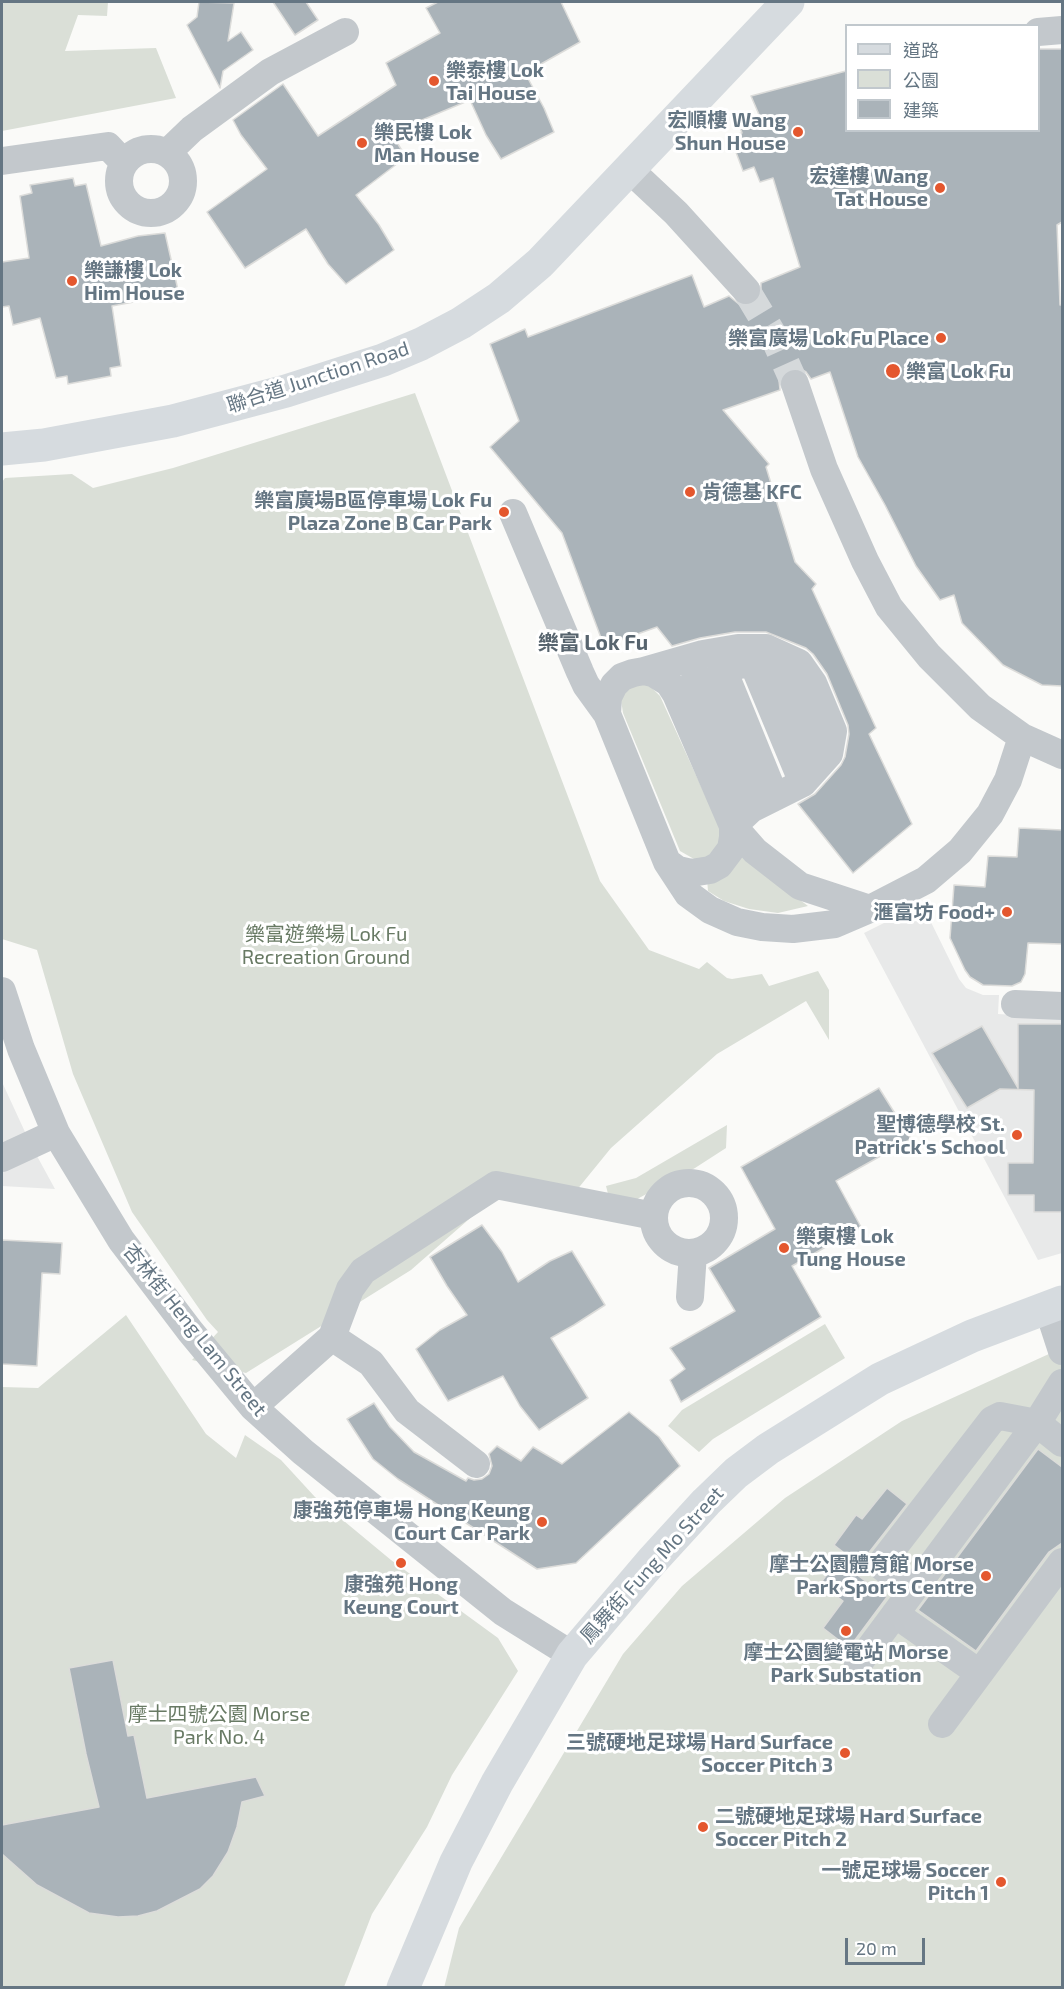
<!DOCTYPE html>
<html>
<head>
<meta charset="utf-8">
<style>
	body { margin:0 }
	#map { position:relative; width:1064px; height:1989px; overflow:hidden; background:#fafaf8; font-family:"Exo 2","Noto Sans TC",sans-serif }
	canvas { display:block }
	.frame { position:absolute; inset:0; border:3px solid #657683; pointer-events:none }
	.legend { position:absolute; left:845px; top:24px; width:195px; height:108px; box-sizing:border-box; background:#fff; border:2px solid #c1c8cd; margin:0; padding:8px 10px; list-style:none; font-size:18px; color:#657683 }
	.legend li { display:flex; align-items:center; gap:12px; height:30px }
	.legend b { width:30px; border:2px solid #c1c8cd }
	.scale { position:absolute; left:845px; top:1938px; width:80px; height:27px; box-sizing:border-box; border:3px solid #657683; border-top:0; padding-left:8px; font-size:18px; line-height:21px; white-space:nowrap; color:#657683; -webkit-text-stroke:4px #fff; paint-order:stroke }
</style>
</head>
<body>
<div id="map">
<canvas width="1064" height="1989"></canvas>
<div class="frame"></div>
<ul class="legend">
<li><b style="height:8px;background:#d6dbdf"></b>道路</li>
<li><b style="height:16px;background:#dadfd7"></b>公園</li>
<li><b style="height:16px;background:#aab3b9"></b>建築</li>
</ul>
<div class="scale">20 m</div>
</div>
<script>
const ctx = document.querySelector('canvas').getContext('2d');
ctx.lineJoin = 'round';
function fillPath(path, color) { ctx.fillStyle = color; ctx.fill(path, 'evenodd'); }
const toPath = rows => new Path2D(rows.map(r => 'M' + r).join(''));
function strokePath(path, color, width, dash) { ctx.strokeStyle = color; ctx.lineWidth = width; ctx.lineCap = dash ? 'butt' : 'round'; ctx.setLineDash(dash || []); ctx.stroke(path); }
function write(font, color, halo, rows, align = 'center') {
  ctx.font = font + ' "Exo 2","Noto Sans TC",sans-serif'; ctx.lineWidth = 6; ctx.setLineDash([]); ctx.textBaseline = 'middle'; ctx.strokeStyle = halo; ctx.fillStyle = color; for (const [text, x, y, turn = 0] of rows) {
    ctx.save(); ctx.translate(x, y); ctx.rotate((+turn || 0) * Math.PI / 180); ctx.textAlign = isNaN(turn) ? turn : align; if (halo) ctx.strokeText(text, 0, 0); ctx.fillText(text, 0, 0); ctx.restore();
  }
}
fillPath(toPath([
	[922,904,959,979,966,988,983,995,999,995,998,1014,1062,1018,1062,1253,1038,1260,864,933],
	[2,1082,31,1145,55,1189,2,1186]
]), '#e8e9e9');
fillPath(toPath([
	[2,2,108,2,107,16,78,15,65,51,156,48,176,98,2,131],
	[415,393,600,881,649,950,699,969,707,962,727,978,732,979,762,974,769,986,818,971,829,990,829,1040,806,1001,717,1054,611,1148,576,1191,492,1199,411,1270,246,1373,192,1360,218,1332,207,1320,132,1212,73,1074,37,950,2,939,2,482,5,478,72,474,93,488,173,468],
	[636,685,649,685,660,696,720,828,721,841,707,858,694,859,680,851,623,713,621,700,625,691],
	[743,848,775,881,808,906,778,913,749,909,724,901,708,891,707,879],
	[727,1125,726,1148,695,1168,639,1198,615,1221,606,1186,636,1178],
	[126,1315,206,1434,236,1458,245,1435,281,1460,315,1497,391,1560,498,1638,518,1671,452,1775,427,1827,372,1914,344,1987,2,1987,2,1387,38,1388],
	[825,1324,845,1358,713,1439,699,1452,668,1426,682,1410],
	[1062,1348,1062,1987,444,1988,459,1928,623,1654,682,1586,785,1498,902,1421]
]), '#dadfd7');
const building = toPath([
	[199,2,234,3,228,41,241,32,253,50,223,71,220,88,187,25,197,17,199,2],
	[273,2,306,2,318,20,295,35,273,2],
	[438,2,561,2,580,42,525,73,544,108,554,132,501,159,486,135,470,100,391,133,406,157,356,195,379,225,394,250,346,284,328,264,306,229,245,268,207,212,267,169,241,135,233,120,283,84,318,136,396,85,386,63,440,33,426,8,438,2],
	[1038,49,1062,49,1062,222,1057,225,1060,305,1062,305,1062,686,1042,685,1003,665,962,623,954,595,940,600,916,566,885,505,858,457,830,372,811,379,806,372,799,368,789,369,783,373,779,380,780,390,723,410,769,464,766,467,795,562,816,584,812,589,876,728,869,734,912,824,853,873,798,804,815,794,841,765,845,757,849,734,848,725,827,674,813,654,806,648,766,632,735,632,700,638,672,646,657,627,604,646,562,533,490,447,519,421,490,344,525,329,528,337,692,275,704,307,729,296,740,305,750,306,757,303,761,296,761,283,800,267,773,178,760,182,754,167,743,171,730,136,742,133,739,124,760,117,751,96,846,71,846,130,1038,130,1038,49],
	[73,178,75,186,86,184,101,246,138,236,165,233,178,290,150,299,112,306,121,366,110,368,111,376,68,384,67,376,56,378,40,318,13,325,9,306,2,307,2,262,29,258,20,196,32,193,30,185,73,178],
	[1019,828,1062,830,1062,944,1028,943,1025,974,1021,982,1012,986,983,985,970,977,965,970,950,938,954,885,985,887,988,856,1017,857,1019,828],
	[1018,1024,1062,1024,1062,1212,1034,1212,1034,1195,1008,1195,1008,1163,1033,1163,1034,1090,1000,1089,967,1108,932,1053,982,1026,1018,1088,1018,1024],
	[879,1088,911,1139,836,1181,861,1227,792,1266,821,1317,681,1402,670,1380,685,1369,670,1348,735,1311,709,1268,775,1229,741,1167,879,1088],
	[482,1225,502,1252,518,1282,550,1261,572,1251,605,1305,574,1325,551,1338,588,1398,539,1430,520,1406,503,1376,448,1401,416,1349,440,1330,467,1315,447,1286,430,1257,482,1225],
	[2,1240,62,1243,60,1274,42,1273,37,1366,2,1364,2,1240],
	[374,1403,390,1427,414,1452,466,1481,468,1478,474,1480,482,1479,489,1474,492,1466,489,1454,497,1446,521,1461,533,1447,562,1464,629,1412,659,1437,680,1466,576,1563,537,1569,398,1479,373,1459,347,1419,374,1403],
	[1038,1449,1062,1467,1062,1543,1049,1552,976,1651,918,1610,1038,1449],
	[887,1488,907,1504,867,1555,864,1564,856,1574,887,1597,849,1648,823,1628,843,1601,820,1584,843,1552,834,1545,856,1515,862,1519,887,1488],
	[113,1660,128,1736,134,1735,147,1798,256,1777,265,1796,242,1802,237,1827,228,1852,213,1876,200,1889,157,1911,138,1916,118,1917,89,1913,37,1885,2,1854,2,1825,99,1807,86,1754,69,1668,113,1660]
]);
fillPath(building, '#aab3b9');
strokePath(building, '#dcdcda', 1.5);
strokePath(toPath([
	[746,290,773,335,795,384]
]), '#d5d9db', 28, [28, 14]);
strokePath(toPath([
	[1038,32,1062,30],
	'119 181a32 32 0 1 1 64 0a32 32 0 1 1-64 0Z',
	[167,153,192,129,270,72,345,32],
	[2,161,108,146,124,163],
	[629,169,676,213,746,290],
	[795,384,824,469,865,561,889,607,929,656,980,707,1022,737,1062,755],
	[513,513,580,672,586,685,607,714],
	[753,663,803,783],
	[738,665,753,663,783,678,796,697,815,748,806,775],
	[722,667,775,797],
	[644,671,703,654,738,648,766,648,799,663,813,683,833,731,829,754,803,783,751,809,733,826],
	[695,673,751,809],
	[667,862,678,870,691,873,710,870,719,865,731,849,733,837,733,826],
	[870,909,800,886,755,851,733,826,676,694,669,683,653,673,644,671,633,673,622,677,614,685,608,697,607,714,667,862,688,894,710,910,737,922,762,927,793,929,835,924,870,909,926,880,960,851,990,814,1008,780,1022,737],
	[2,991,21,1049,56,1133,121,1240,190,1331,253,1407,303,1452,503,1612,572,1655],
	[1015,1004,1062,1006],
	[2,1158,56,1133],
	'654 1218a35 35 0 1 1 70 0a35 35 0 1 1-70 0Z',
	[690,1297,693,1253],
	[1048,1308,1062,1351],
	[332,1337,371,1363,407,1411,476,1464],
	[253,1407,332,1337,350,1289,363,1271,496,1185,654,1216],
	[908,1596,904,1584,880,1565,992,1420,1000,1416,1037,1423,1062,1443],
	[895,1614,979,1673],
	[858,1664,1037,1423,1062,1383],
	[942,1724,1062,1562]
]), '#c3c8cc', 28);
strokePath(toPath([
	[2,449,44,445,173,421,286,391,383,360,421,344,461,323,499,298,540,263,788,2],
	[403,1988,456,1862,497,1783,572,1655,652,1561,706,1502,736,1473,768,1449,880,1379,972,1336,1062,1302]
]), '#d6dbdf', 33);
for (const [x, y, r, color] of [
	[434,81,6,"#e4572e"],
	[798,132,6,"#e4572e"],
	[362,143,6,"#e4572e"],
	[940,188,6,"#e4572e"],
	[72,281,6,"#e4572e"],
	[941,338,6,"#e4572e"],
	[893,371,8,"#e4572e"],
	[690,492,6,"#e4572e"],
	[504,512,6,"#e4572e"],
	[1007,912,6,"#e4572e"],
	[1017,1135,6,"#e4572e"],
	[784,1248,6,"#e4572e"],
	[542,1522,6,"#e4572e"],
	[401,1563,6,"#e4572e"],
	[986,1576,6,"#e4572e"],
	[846,1631,6,"#e4572e"],
	[845,1753,6,"#e4572e"],
	[703,1827,6,"#e4572e"],
	[1001,1882,6,"#e4572e"]
]) { const dot = new Path2D(); dot.arc(x, y, r, 0, 2 * Math.PI); ctx.fillStyle = color; ctx.fill(dot); strokePath(dot, '#fff', 2); }
write('bold 20px', '#657683', '#fff', [
	["樂泰樓 Lok",446,70,"left"],
	["Tai House",446,93,"left"],
	["宏順樓 Wang",786,120],
	["Shun House",786,143],
	["樂民樓 Lok",374,132,"left"],
	["Man House",374,155,"left"],
	["宏達樓 Wang",928,176],
	["Tat House",928,199],
	["樂謙樓 Lok",84,270,"left"],
	["Him House",84,293,"left"],
	["樂富廣場 Lok Fu Place",929,338],
	["樂富 Lok Fu",906,371,"left"],
	["肯德基 KFC",702,492,"left"],
	["樂富廣場B區停車場 Lok Fu",492,500],
	["Plaza Zone B Car Park",492,523],
	["滙富坊 Food+",995,912],
	["聖博德學校 St.",1005,1124],
	["Patrick's School",1005,1147],
	["樂東樓 Lok",796,1236,"left"],
	["Tung House",796,1259,"left"],
	["康強苑停車場 Hong Keung",530,1510],
	["Court Car Park",530,1533],
	["摩士公園體育館 Morse",974,1564],
	["Park Sports Centre",974,1587],
	["康強苑 Hong",401,1584,"center"],
	["Keung Court",401,1607,"center"],
	["摩士公園變電站 Morse",846,1652,"center"],
	["Park Substation",846,1675,"center"],
	["三號硬地足球場 Hard Surface",833,1742],
	["Soccer Pitch 3",833,1765],
	["二號硬地足球場 Hard Surface",715,1816,"left"],
	["Soccer Pitch 2",715,1839,"left"],
	["一號足球場 Soccer",989,1870],
	["Pitch 1",989,1893]
], 'right');
write('20px', '#657683', '#fff', [
	["聯合道 Junction Road",318,377,-18],
	["杏林街 Heng Lam Street",195,1330,51],
	["鳳舞街 Fung Mo Street",652,1565,-48]
]);
write('20px', '#687a64', '#fff', [
	["樂富遊樂場 Lok Fu",326,934],
	["Recreation Ground",326,957],
	["摩士四號公園 Morse",219,1714],
	["Park No. 4",219,1737]
]);
write('bold 21px', '#57646e', '#fff', [
	["樂富 Lok Fu",593,643]
]);
</script>
</body>
</html>
